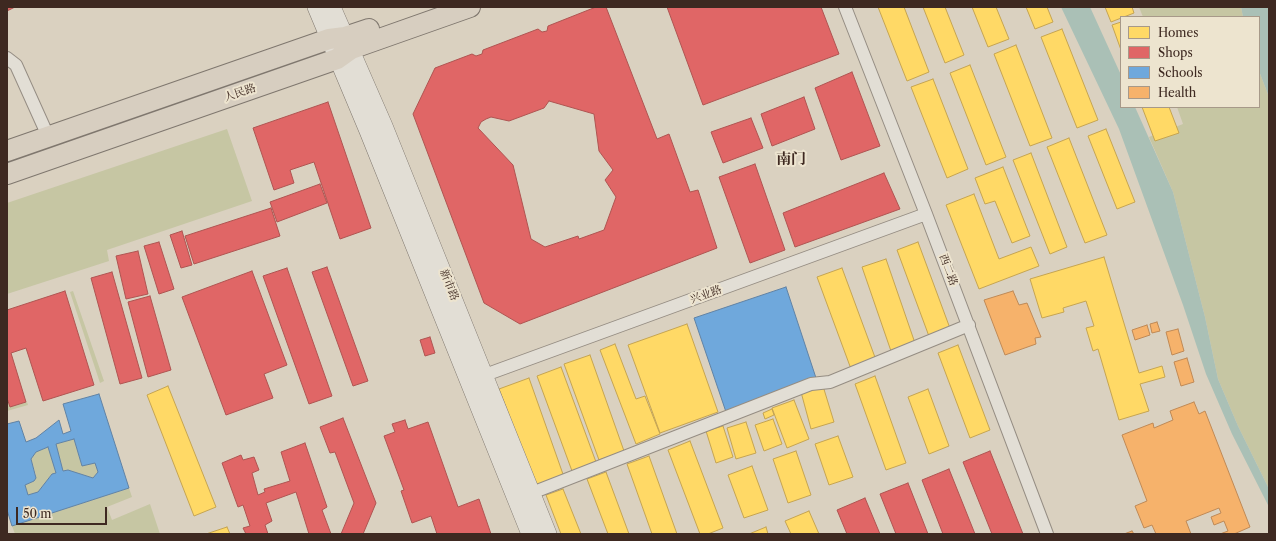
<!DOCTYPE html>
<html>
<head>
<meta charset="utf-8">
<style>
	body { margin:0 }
	#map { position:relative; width:1276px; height:541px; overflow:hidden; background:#dad1c0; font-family:"Libre Caslon Text",serif }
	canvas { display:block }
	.frame { position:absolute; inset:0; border:8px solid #3e2921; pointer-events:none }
	.legend { position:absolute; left:1120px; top:16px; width:140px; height:92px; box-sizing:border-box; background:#ede4cf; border:1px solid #a79989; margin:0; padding:5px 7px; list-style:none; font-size:12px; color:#3e2921 }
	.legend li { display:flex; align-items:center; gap:8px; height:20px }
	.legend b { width:20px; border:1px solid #a79989 }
	.scale { position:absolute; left:16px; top:507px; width:91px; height:18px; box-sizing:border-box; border:2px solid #3e2921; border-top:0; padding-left:5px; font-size:12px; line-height:14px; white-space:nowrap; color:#3e2921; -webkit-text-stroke:3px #ede4cf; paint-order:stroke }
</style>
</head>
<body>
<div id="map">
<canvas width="1276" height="541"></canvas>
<div class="frame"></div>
<ul class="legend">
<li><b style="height:11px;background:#ffd966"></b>Homes</li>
<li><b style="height:11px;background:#e06666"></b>Shops</li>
<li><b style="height:11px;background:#6fa8dc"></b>Schools</li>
<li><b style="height:11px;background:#f6b26b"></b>Health</li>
</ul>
<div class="scale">50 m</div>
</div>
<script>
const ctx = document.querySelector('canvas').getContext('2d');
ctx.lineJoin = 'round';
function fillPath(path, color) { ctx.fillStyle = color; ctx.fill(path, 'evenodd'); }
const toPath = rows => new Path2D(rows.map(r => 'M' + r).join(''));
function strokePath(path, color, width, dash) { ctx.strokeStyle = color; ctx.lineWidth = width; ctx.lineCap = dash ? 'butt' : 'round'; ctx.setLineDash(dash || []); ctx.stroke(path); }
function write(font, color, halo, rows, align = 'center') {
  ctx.font = font + ' "Libre Caslon Text","Noto Serif SC",serif'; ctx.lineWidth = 4; ctx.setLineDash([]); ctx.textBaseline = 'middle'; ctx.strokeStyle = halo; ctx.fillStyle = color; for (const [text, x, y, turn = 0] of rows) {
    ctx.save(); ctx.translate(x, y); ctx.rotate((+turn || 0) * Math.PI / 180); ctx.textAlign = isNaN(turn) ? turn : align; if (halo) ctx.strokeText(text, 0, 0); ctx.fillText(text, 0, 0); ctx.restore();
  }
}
fillPath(toPath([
	[1139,7,1241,7,1243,17,1143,17],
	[1259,71,1269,97,1269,489,1238,426,1218,379,1205,317,1173,192,1149,137,1183,124,1177,107,1259,107],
	[227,129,252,201,107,250,109,261,7,294,7,203],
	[73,291,104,381,100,383,70,292],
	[7,398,10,407,27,402,28,405,7,411],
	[74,439,82,466,95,463,98,472,93,478,68,470,63,471,56,444],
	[48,447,56,473,52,474,38,492,28,495,25,485,34,481,36,475,31,459,36,452],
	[129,488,132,497,107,507,112,520,150,504,160,534,15,534,12,526]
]), '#c6c6a3');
fillPath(toPath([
	[1061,7,1090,7,1121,75,1121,107,1135,107,1173,192,1205,317,1218,379,1238,426,1269,489,1269,507,1232,434,1206,374,1183,305,1119,129],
	[1241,7,1269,7,1269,97,1259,71,1259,17,1243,17]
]), '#aac0b6');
const homes = toPath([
	[878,7,904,7,929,72,907,81,878,7],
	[923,7,945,7,964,55,945,63,923,7],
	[972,7,996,7,1009,39,988,47,972,7],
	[1026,7,1047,7,1053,22,1035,29,1026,7],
	[1105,7,1132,7,1134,13,1111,22,1105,7],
	[1121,22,1121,50,1112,25,1121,22],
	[1062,29,1098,120,1077,128,1041,37,1062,29],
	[1016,45,1052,138,1030,146,994,54,1016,45],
	[970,65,1006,157,986,165,950,73,970,65],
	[933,79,968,169,947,178,911,87,933,79],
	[1142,107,1169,107,1179,133,1155,141,1142,107],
	[1106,129,1135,202,1117,209,1088,136,1106,129],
	[1069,138,1107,235,1085,243,1047,147,1069,138],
	[1031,153,1067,247,1050,254,1013,160,1031,153],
	[1003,167,1030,236,1012,243,995,201,985,204,975,178,1003,167],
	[974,194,999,259,1031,247,1039,266,979,289,946,205,974,194],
	[918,242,951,331,930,339,897,250,918,242],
	[1104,257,1139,373,1162,366,1165,377,1140,384,1149,411,1119,420,1098,349,1093,351,1086,328,1094,326,1086,301,1063,308,1064,312,1042,318,1030,279,1104,257],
	[886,259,916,346,892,354,862,267,886,259],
	[842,268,876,360,851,369,817,277,842,268],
	[687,324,718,412,660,433,628,345,687,324],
	[615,344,636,399,645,396,660,434,636,444,600,350,615,344],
	[958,345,990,430,970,438,938,353,958,345],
	[590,355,624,451,599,460,564,364,590,355],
	[561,367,596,462,572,471,537,376,561,367],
	[875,376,906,463,886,470,855,384,875,376],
	[529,378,564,477,536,487,499,389,529,378],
	[168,386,216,507,194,516,147,395,168,386],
	[823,386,834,422,811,429,801,392,823,386],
	[928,389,949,446,929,454,908,397,928,389],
	[794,400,809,439,787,448,772,408,794,400],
	[772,409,774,415,765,419,763,413,772,409],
	[773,419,782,444,764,451,755,425,773,419],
	[746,422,756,453,736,459,727,428,746,422],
	[723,426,733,457,716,463,706,431,723,426],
	[838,436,853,477,829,485,815,444,838,436],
	[690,441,723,528,708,534,700,534,668,450,690,441],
	[796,451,811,495,788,503,773,459,796,451],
	[649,456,677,534,652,534,627,464,649,456],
	[752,466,768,510,744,518,728,475,752,466],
	[606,472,629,534,608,534,587,479,606,472],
	[563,489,581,534,561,534,546,495,563,489],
	[809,511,819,534,791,534,785,521,809,511],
	[227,527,230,534,206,534,227,527],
	[766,527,768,534,749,534,766,527]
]);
fillPath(homes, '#ffd966');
strokePath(homes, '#c5a451', 1);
const shops = toPath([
	[7,7,15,7,7,11,7,7],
	[596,7,606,7,657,139,669,134,690,192,698,190,717,248,520,324,484,303,413,114,435,68,472,54,476,56,482,54,483,50,538,29,542,32,547,31,548,26,596,7],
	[549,101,594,114,599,151,613,170,605,180,616,197,604,230,579,239,578,236,545,247,531,239,513,165,478,128,481,122,486,119,491,117,509,121,544,108,549,101],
	[667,7,821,7,839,54,703,105,667,7],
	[852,72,880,146,841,160,815,88,852,72],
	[804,97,815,129,772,146,761,114,804,97],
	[328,102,371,228,340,239,314,162,290,170,294,183,274,190,253,128,328,102],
	[751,118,763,148,723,163,711,132,751,118],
	[755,164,785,250,750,263,719,177,755,164],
	[884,173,900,209,795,247,783,213,884,173],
	[320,184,327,203,277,222,270,202,320,184],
	[271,208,280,236,194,264,185,236,271,208],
	[182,231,192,265,181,268,170,235,182,231],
	[159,242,174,289,159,294,144,246,159,242],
	[138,251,148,294,126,299,116,256,138,251],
	[327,267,368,381,353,386,312,272,327,267],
	[287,268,332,396,309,404,263,276,287,268],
	[252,271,287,365,264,374,273,398,226,415,182,297,252,271],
	[112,272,142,378,120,384,91,278,112,272],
	[65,291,94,385,43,401,26,348,11,353,26,402,10,407,7,398,7,310,65,291],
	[150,296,171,370,148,377,128,302,150,296],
	[430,337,435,353,425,356,420,340,430,337],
	[343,418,376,503,363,534,341,534,354,503,335,452,330,453,320,427,343,418],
	[405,420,408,429,428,422,458,507,479,499,491,534,437,534,431,516,412,523,401,491,404,490,384,436,395,432,392,424,405,420],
	[305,443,327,507,322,510,331,534,309,534,296,492,266,503,272,521,265,525,268,534,246,534,243,528,250,526,243,505,238,507,222,463,241,455,243,460,254,457,259,470,252,473,258,495,265,492,264,489,290,481,281,452,305,443],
	[990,451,1023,534,992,534,963,462,990,451],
	[949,469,975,534,943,534,922,480,949,469],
	[908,483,928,534,896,534,880,494,908,483],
	[865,498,880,534,847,534,837,510,865,498]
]);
fillPath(shops, '#e06666');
strokePath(shops, '#af5451', 1);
const schools = toPath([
	[786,287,817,381,726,412,694,318,786,287],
	[99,394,129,488,12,526,7,510,7,424,19,421,26,442,36,438,59,420,63,434,71,431,63,404,99,394],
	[74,439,82,466,95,463,98,472,93,478,68,470,63,471,56,444,74,439],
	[48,447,56,473,52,474,38,492,28,495,25,485,34,481,36,478,31,459,36,452,48,447]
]);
fillPath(schools, '#6fa8dc');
strokePath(schools, '#6082a4', 1);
const health = toPath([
	[1013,291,1019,305,1027,303,1041,337,1035,338,1036,344,1005,355,984,300,1013,291],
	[1157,322,1160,331,1152,333,1150,324,1157,322],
	[1147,325,1150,335,1135,340,1132,330,1147,325],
	[1178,329,1184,351,1172,355,1166,332,1178,329],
	[1187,358,1194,382,1181,386,1174,362,1187,358],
	[1194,402,1199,414,1205,411,1250,527,1234,534,1220,534,1228,531,1224,521,1214,525,1211,517,1221,513,1219,508,1186,521,1191,534,1156,534,1152,525,1144,528,1135,506,1147,501,1122,435,1153,423,1154,428,1173,420,1170,411,1194,402],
	[1132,531,1134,534,1124,534,1132,531]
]);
fillPath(health, '#f6b26b');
strokePath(health, '#bf8955', 1);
const street = toPath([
	[845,7,926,214,1047,534],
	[7,58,16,65,48,136],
	[485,375,926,214],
	[524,496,811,384,830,382,969,325]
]);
const secondary = toPath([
	[316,7,368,131,530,534],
	[332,7,384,126,548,534]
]);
const primary = toPath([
	[7,151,329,39,345,37,369,29],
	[7,174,337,59,351,49,470,7]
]);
strokePath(street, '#958d83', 14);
strokePath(secondary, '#7f776e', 18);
strokePath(primary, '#7f776e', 22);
strokePath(street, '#e2ded5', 12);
strokePath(secondary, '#e2ded5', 17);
strokePath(primary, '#d7cec0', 20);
write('11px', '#3e2921', '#ede4cf', [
	["人民路",240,93,-19],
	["西二路",948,270,69],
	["新市路",449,285,68],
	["兴业路",706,295,-20]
]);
write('bold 15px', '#3e2921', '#ede4cf', [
	["南门",791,160]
]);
</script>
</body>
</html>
